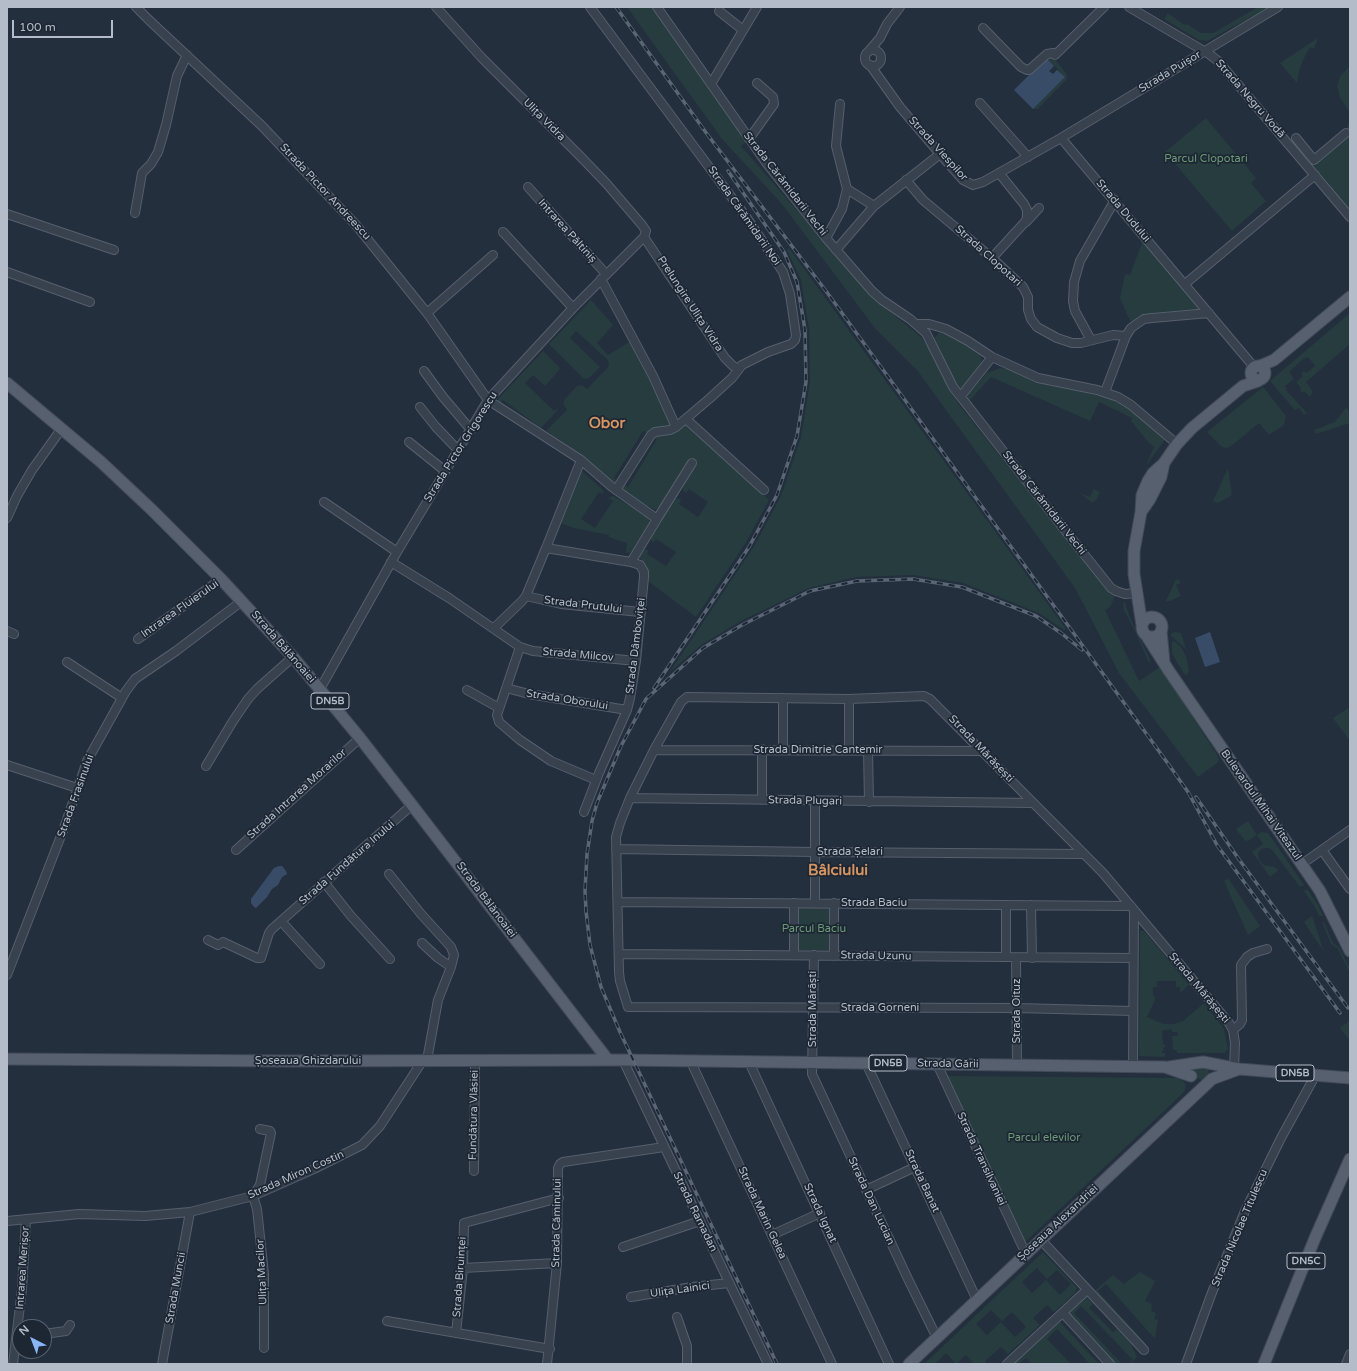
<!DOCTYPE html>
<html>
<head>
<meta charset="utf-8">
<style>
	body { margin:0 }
	#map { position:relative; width:1357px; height:1371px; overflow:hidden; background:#242f3e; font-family:"Varela Round",sans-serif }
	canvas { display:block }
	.frame { position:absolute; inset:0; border:8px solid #b4bcc9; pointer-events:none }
	.north { position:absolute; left:12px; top:1319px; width:40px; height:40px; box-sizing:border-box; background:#1d2633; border:1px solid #59626f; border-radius:50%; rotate:318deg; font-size:11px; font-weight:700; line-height:16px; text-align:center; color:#b4bcc9 }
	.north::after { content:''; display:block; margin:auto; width:14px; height:18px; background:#8ab4f8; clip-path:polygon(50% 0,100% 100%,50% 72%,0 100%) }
	.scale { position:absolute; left:12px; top:20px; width:101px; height:18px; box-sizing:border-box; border:2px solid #b4bcc9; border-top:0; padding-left:5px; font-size:12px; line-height:14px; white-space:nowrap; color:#b4bcc9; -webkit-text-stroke:3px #1d2633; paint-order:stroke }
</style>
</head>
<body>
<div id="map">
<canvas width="1357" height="1371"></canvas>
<div class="frame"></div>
<div class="north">N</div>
<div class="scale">100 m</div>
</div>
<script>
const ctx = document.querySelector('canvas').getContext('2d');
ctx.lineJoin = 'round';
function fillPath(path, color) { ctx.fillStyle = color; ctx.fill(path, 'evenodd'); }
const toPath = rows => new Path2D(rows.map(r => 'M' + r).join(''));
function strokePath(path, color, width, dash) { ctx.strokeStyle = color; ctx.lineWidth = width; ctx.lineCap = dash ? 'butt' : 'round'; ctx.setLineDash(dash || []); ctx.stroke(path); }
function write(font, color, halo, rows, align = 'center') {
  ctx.font = font + ' "Varela Round",sans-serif'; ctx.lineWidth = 3.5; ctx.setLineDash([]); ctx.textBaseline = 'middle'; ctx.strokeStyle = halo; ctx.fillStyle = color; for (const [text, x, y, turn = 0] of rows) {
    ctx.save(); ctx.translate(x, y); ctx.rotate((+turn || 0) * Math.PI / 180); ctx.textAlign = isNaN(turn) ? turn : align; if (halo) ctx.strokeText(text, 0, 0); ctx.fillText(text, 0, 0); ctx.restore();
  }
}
fillPath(toPath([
	[627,7,653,7,747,141,741,146,873,298,920,336,928,347,947,385,960,406,1106,589,1115,596,1110,607,1105,610,1139,681,1160,667,1217,755,1219,760,1217,763,1198,777,1119,673,1075,588,917,370,874,327,782,204,722,139],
	[1258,7,1265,7,1266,9,1207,41,1199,40,1164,19,1168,13,1183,24,1186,25,1187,24,1201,33,1213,33],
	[1318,38,1314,49,1310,47,1304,58,1299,71,1297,83,1280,63],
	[1053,57,1066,73,1067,79,1038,109,1033,109,1065,77,1057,70,1058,69,1055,66,1054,66,1046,58],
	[1350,66,1350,112,1340,98,1337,86,1340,76],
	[1350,117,1350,210,1295,143,1296,143,1312,162,1346,133],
	[1206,118,1256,178,1251,183,1266,201,1232,231,1165,152],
	[1143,240,1198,305,1197,309,1152,313,1144,315,1131,323,1120,298,1125,274,1130,275],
	[789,248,1066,629,1064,630,1039,613,963,583,913,575,856,577,809,588,741,621,701,645,669,673,753,548,781,496,801,437,810,382,809,329,801,280,787,250],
	[591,300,613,325,597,343,608,355,631,341,651,378,672,425,648,433,643,431,614,478,617,481,614,482,611,481,584,456,546,431,567,410,564,405,564,400,577,386,582,385,587,389,608,367,609,363,608,360,576,331,570,338,600,367,589,378,584,379,549,344],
	[1350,313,1350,344,1306,382,1313,392,1310,397,1304,391,1302,393,1300,390,1301,388,1296,382,1303,376,1301,374,1304,371,1306,373,1315,366,1308,357,1305,359,1304,358,1289,372,1294,379,1285,386,1287,389,1286,390,1307,413,1304,415,1299,408,1295,410,1270,381],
	[940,332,944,332,977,351,980,355,982,360,980,369,962,388,957,387,934,342,935,337],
	[543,351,559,367,560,369,545,386,533,375,525,383,554,411,557,409,558,410,541,428,503,400,500,403,498,401,498,399],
	[1000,368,1009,369,1039,383,1101,396,1115,401,1129,409,1162,436,1164,439,1164,441,1148,463,1147,463,1154,447,1149,443,1131,421,1132,418,1099,402,1090,421,991,377,970,400,973,403,970,405,968,402,968,397,969,394,987,373],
	[1263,387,1286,416,1284,425,1269,435,1259,423,1230,447,1226,448,1222,447,1207,432],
	[1346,408,1350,411,1350,423,1316,434,1314,430,1335,422],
	[686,423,769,500,745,544,696,617,648,581,647,569,643,561,638,556,642,550,649,550,647,554,666,566,676,552,656,539,653,543,650,538,674,500,679,498,681,500,679,504,698,517,708,502,689,489,686,493,683,490,683,487,696,465,688,461,660,506,655,510,627,494,623,491,622,488,623,484,628,487,657,439,654,437],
	[1228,468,1232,495,1218,503,1213,501],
	[582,471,604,491,602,494,599,492,581,519,595,528,613,501,608,498,613,496,647,516,649,519,649,524,631,552,626,553,627,543,609,537,609,535,574,528,558,522],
	[1094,489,1100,492,1096,500,1092,503,1080,493,1090,497],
	[1176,579,1180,581,1180,583,1176,585,1181,596,1170,601,1166,601],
	[1123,602,1125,603,1129,615,1151,662,1148,661,1136,633,1124,610],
	[1175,632,1181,633,1186,649,1171,636,1171,634],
	[1174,641,1181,647,1186,657,1189,670,1187,675,1185,675,1172,654,1172,642],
	[1350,707,1350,741,1333,718],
	[1248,821,1257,835,1262,832,1268,833,1304,885,1300,887,1273,851,1269,848,1264,848,1260,850,1258,853,1259,860,1264,865,1274,867,1279,870,1270,877,1252,852,1263,844,1257,835,1246,842,1236,829],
	[1228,878,1260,926,1248,935,1224,881],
	[1307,889,1318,905,1323,916,1319,916,1315,907,1304,891],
	[798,907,830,908,830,950,798,950],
	[1312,916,1324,952,1304,922],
	[1322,922,1324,922,1333,943,1339,947,1350,969,1350,973,1338,949,1331,944],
	[1140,931,1144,931,1189,985,1180,993,1180,987,1176,987,1176,981,1157,981,1157,987,1153,987,1153,995,1156,998,1147,1017,1163,1024,1174,1024,1183,1021,1204,1003,1224,1029,1228,1049,1224,1053,1177,1053,1177,1050,1173,1050,1172,1036,1177,1036,1178,1033,1176,1032,1172,1032,1171,1029,1162,1031,1163,1044,1165,1045,1165,1047,1163,1048,1163,1049,1165,1050,1162,1051,1162,1053,1165,1053,1165,1057,1139,1056],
	[1350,1020,1350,1041,1340,1028],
	'1195 1073a7 7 0 1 1 14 0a7 7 0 1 1-14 0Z',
	[946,1076,1178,1078,1184,1082,1186,1086,1185,1090,1182,1094,1024,1243],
	[1043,1252,1077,1288,1075,1293,1054,1312,1047,1305,1033,1318,1040,1325,1008,1354,1001,1347,985,1361,988,1364,974,1364,966,1355,956,1364,946,1353,935,1364,924,1364],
	[1037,1268,1047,1279,1057,1270,1071,1284,1060,1295,1046,1280,1032,1293,1022,1282],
	[991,1310,1002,1321,1012,1312,1026,1327,1015,1337,1001,1322,987,1335,976,1324],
	[1140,1272,1155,1281,1145,1301,1152,1304,1151,1311,1156,1313,1154,1319,1158,1320,1155,1339,1106,1284,1098,1291,1148,1346,1143,1345,1093,1292,1113,1275,1124,1284],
	[1087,1297,1093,1304,1089,1308,1113,1332,1117,1329,1131,1344,1137,1357,1131,1364,1129,1364,1133,1360,1081,1306,1074,1313,1122,1364,1116,1364,1068,1314],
	[1060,1322,1099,1364,1090,1364,1057,1329,1047,1339,1071,1364,1032,1364,1026,1358,1019,1364,1014,1364]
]), '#263c3f');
fillPath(toPath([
	[1046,58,1054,66,1049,71,1053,74,1057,70,1065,77,1033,109,1014,90],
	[1210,632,1220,662,1205,667,1195,638],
	[279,866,282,866,286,871,287,874,282,877,278,885,272,889,267,897,256,908,254,907,251,903,251,899,274,868]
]), '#394c67');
const minor = toPath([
	[136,7,150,21,262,126,356,225,427,313,488,400,581,460,612,487,657,519,692,463],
	[436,7,482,58,580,156,606,183,642,225,646,231,644,237],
	[590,7,747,218,783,272,790,294,796,335,795,340,791,344,768,352,742,365,732,378,709,399,676,427,670,430,655,432,651,435,616,490],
	[657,7,767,164,826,238,872,291,882,300,910,319,926,333,953,387,1064,529,1111,588,1116,591,1125,594,1136,593],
	[1129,7,1209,54,1218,61,1350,217],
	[719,11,743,30],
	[983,28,1021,67,1027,70,1029,70,1047,54,1053,53,1055,55,1104,7],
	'865 58a8 8 0 1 1 16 0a8 8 0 1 1-16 0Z',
	[868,52,880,38,887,24,900,7],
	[870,65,900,107,940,154,963,180,973,185,983,182,1061,138,1278,7],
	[711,84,757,7],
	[980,103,1028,157],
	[1061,138,1254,367],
	[1296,138,1314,160,1346,133],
	[749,139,774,104,773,97,757,83],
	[906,180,923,200,992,258,1023,287,1028,297,1028,310,1031,319,1037,327,1057,338,1072,343,1081,343,1113,335,1126,336],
	[528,187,606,274],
	[847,189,874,206],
	[135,213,142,173,151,164,158,152,166,125,177,76,187,55],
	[7,214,114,250],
	[1026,222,1039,208],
	[503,232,573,308],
	[644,237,725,358,733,366,739,369],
	[826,238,842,209,847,189,836,146,840,104],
	[836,250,874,206,940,154],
	[992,258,1025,222,1027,218,1027,210,1024,204,999,173],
	[7,272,90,302],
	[601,279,653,376,676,427],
	[1185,284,1315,175],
	[427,313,493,255],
	[917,324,929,324,946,329,968,341,992,357,1038,378,1097,390,1118,397,1131,405,1177,444],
	[1091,340,1075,311,1073,301,1074,282,1080,261,1115,200],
	[424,371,443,397,471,430],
	[1105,392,1126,336,1131,328,1144,319,1152,318,1209,313],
	[961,396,992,357],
	[420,407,436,427,458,450],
	[686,419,764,490],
	[409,442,445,471],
	[324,502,397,552],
	[7,518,17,496,32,470,62,428],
	[546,548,581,460],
	[391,562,449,598,520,647,533,651,636,661],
	[526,596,561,604,640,612],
	[494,628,522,601,526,596,546,548,631,562],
	[7,631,14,634],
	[138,639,221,579],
	[520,647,497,715,499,722,520,740,551,761,596,780],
	[67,662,122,698],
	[506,688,529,694,627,710],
	[320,689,397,552,488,400,573,308,644,237],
	[467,690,499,708],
	[783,698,783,749],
	[849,699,849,749],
	[654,750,982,751],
	[868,750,869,802],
	[7,765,77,788],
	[206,766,233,721,248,699,257,689,293,657],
	[630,798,1033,803],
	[762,800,762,749],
	[584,812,599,773,627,710,630,698,636,661,644,577,644,572,640,565,631,562,657,519],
	[616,849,815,852,1084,854],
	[236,850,360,738],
	[1322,850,1350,889],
	[1302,864,1350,830],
	[389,874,421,914,451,947,454,955,451,967,438,1000,427,1060],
	[324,882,351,916,390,959],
	[618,902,1131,906],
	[815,903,815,800],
	[1006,905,1006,957],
	[1031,905,1032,958],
	[281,921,320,964],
	[208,940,218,945,223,942,257,958,261,958,269,933,272,929,412,805],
	[422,943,438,958,451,967],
	[619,954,1133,958],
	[794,955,794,903],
	[814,955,812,1074,908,1279,937,1338],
	[834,956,834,903],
	[1016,958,1017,1065],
	[7,975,64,828,87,761,126,691,135,679,176,651,242,601],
	[1133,1011,1017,1008,628,1007,620,981,619,972,616,837,620,823,630,798,654,750,681,702,687,697,849,699,924,696,930,699,1103,873,1229,1023,1233,1030,1235,1043,1234,1068],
	[1233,1030,1240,1024,1242,1020,1241,965,1247,957,1253,953,1267,949],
	[623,1060,768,1364],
	[691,1062,832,1364],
	[749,1062,889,1364],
	[866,1063,977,1300],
	[937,1064,1026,1254],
	[1133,1066,1134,910],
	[260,1129,270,1131,271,1133,260,1185,253,1196,257,1209,264,1274,264,1348],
	[474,1171,475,1060],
	[866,1190,915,1167],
	[7,1221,79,1214,145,1216,190,1212,253,1196,314,1169,362,1145,380,1126,423,1060],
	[772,1235,820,1213],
	[1041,1240,1144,1350],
	[623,1247,700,1221],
	[463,1268,557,1263],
	[631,1297,692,1287,729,1283],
	[1063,1313,1110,1364],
	[677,1317,687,1346,687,1364],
	[387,1321,550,1349],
	[456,1333,463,1268,464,1223,559,1198],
	[44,1334,66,1331,70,1325],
	[13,1364,22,1289,26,1219],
	[162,1364,190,1212],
	[547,1364,557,1263,558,1168,560,1164,563,1162,664,1147],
	[1007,1364,1087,1290],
	[1186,1364,1211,1295,1245,1211,1281,1138,1315,1076],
	[1346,1364,1350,1354]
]);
const major = toPath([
	'1251 373a7 7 0 1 1 14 0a7 7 0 1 1-14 0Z',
	[1260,366,1274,360,1350,297],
	[7,383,101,462,152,510,221,579,293,657,360,738,412,805,608,1060],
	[1141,512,1150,499,1161,477,1164,463],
	'1142 627a10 10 0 1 1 20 0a10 10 0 1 1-20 0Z',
	[1142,625,1134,574,1134,551,1141,512,1142,495,1148,481,1153,473,1164,463,1177,444,1192,428,1243,386,1258,381],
	[1161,631,1164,662],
	[1146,635,1169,671,1320,891,1350,951],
	[7,1059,286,1061,623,1060,1165,1067,1191,1076],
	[1169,1067,1203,1062,1239,1069,1350,1078],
	[909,1364,1212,1079,1239,1069],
	[1264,1364,1315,1238,1350,1159]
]);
strokePath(minor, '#565f6c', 10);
strokePath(major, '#414a57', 13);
strokePath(minor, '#38414e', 8);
strokePath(major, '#56606e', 11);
const rail = toPath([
	[616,7,707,134,826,291,1169,765,1188,792,1217,845,1340,1013],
	[654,688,749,547,777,495,797,436,806,382,805,330,797,282,784,252,728,171],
	[1196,797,1238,858,1348,1008],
	[777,1364,620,1032,601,987,590,945,586,911,585,891,587,854,592,821,597,803,621,746,646,699,703,648,742,625,810,591,857,581,913,579,962,587,1036,616,1061,633,1082,650]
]);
strokePath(rail, '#5a6575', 3.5);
strokePath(rail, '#1d2633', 2, [6]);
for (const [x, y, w] of [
	[330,701,38],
	[888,1063,38],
	[1295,1073,38],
	[1306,1261,38]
]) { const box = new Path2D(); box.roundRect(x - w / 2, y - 8, w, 16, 3); ctx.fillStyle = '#1d2633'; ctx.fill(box); strokePath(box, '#b4bcc9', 1); }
write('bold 10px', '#b4bcc9', null, [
	["DN5B",330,701],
	["DN5B",888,1063],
	["DN5B",1295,1073],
	["DN5C",1306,1261]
]);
write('11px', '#b4bcc9', '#1d2633', [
	["Strada Puișor",1170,72,-31],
	["Strada Negru Vodă",1250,99,49],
	["Ulița Vidra",544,120,45],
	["Strada Viespilor",938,149,48],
	["Strada Cărămidarii Vechi",785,184,52],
	["Strada Pictor Andreescu",325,192,47],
	["Strada Dudului",1123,211,50],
	["Strada Cărămidarii Noi",744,216,55],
	["Intrarea Păltiniș",567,231,48],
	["Strada Clopotari",988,256,42],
	["Prelungire Ulița Vidra",690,304,57],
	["Strada Pictor Grigorescu",461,447,-58],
	["Strada Cărămidarii Vechi",1044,503,52],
	["Strada Prutului",583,605,7],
	["Intrarea Fluierului",180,609,-35],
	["Strada Dâmboviței",636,646,-83],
	["Strada Bălănoaiei",283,647,49],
	["Strada Milcov",578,655,5],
	["Strada Oborului",567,700,9],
	["Strada Mărășești",981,749,46],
	["Strada Dimitrie Cantemir",818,750],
	["Strada Intrarea Morarilor",297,794,-42],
	["Strada Frasinului",76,796,-70],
	["Strada Plugari",805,801,1],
	["Bulevardul Mihai Viteazul",1261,805,55],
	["Strada Șelari",850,852],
	["Strada Fundătura Inului",347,863,-41],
	["Strada Bălănoaiei",486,900,53],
	["Strada Baciu",874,903],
	["Strada Uzunu",876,956,1],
	["Strada Mărășești",1199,988,50],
	["Strada Gorneni",880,1008],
	["Strada Mărăști",813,1009,-90],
	["Strada Oituz",1017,1011,-90],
	["Șoseaua Ghizdarului",308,1061],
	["Strada Gării",948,1064,1],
	["Fundătura Vlăsiei",474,1115,-89],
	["Strada Transilvaniei",981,1159,65],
	["Strada Miron Costin",296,1175,-24],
	["Strada Banat",922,1181,65],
	["Strada Dan Lucian",871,1201,65],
	["Strada Ramadan",695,1212,64],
	["Strada Marin Gelea",762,1213,65],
	["Strada Ignat",820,1213,65],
	["Strada Căminului",557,1223,-89],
	["Șoseaua Alexandriei",1058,1223,-43],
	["Strada Nicolae Titulescu",1240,1228,-67],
	["Intrarea Merișor",23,1268,-86],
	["Ulița Macilor",262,1272,-93],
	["Strada Biruinței",460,1277,-86],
	["Strada Muncii",176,1288,-80],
	["Ulița Lainici",680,1290,-8]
]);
write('11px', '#6b9a76', '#1d2633', [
	["Parcul Clopotari",1206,159],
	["Parcul Baciu",814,929],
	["Parcul elevilor",1044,1138]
]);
write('bold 15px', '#d59563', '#1d2633', [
	["Obor",607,424],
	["Bâlciului",838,871]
]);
</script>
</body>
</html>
